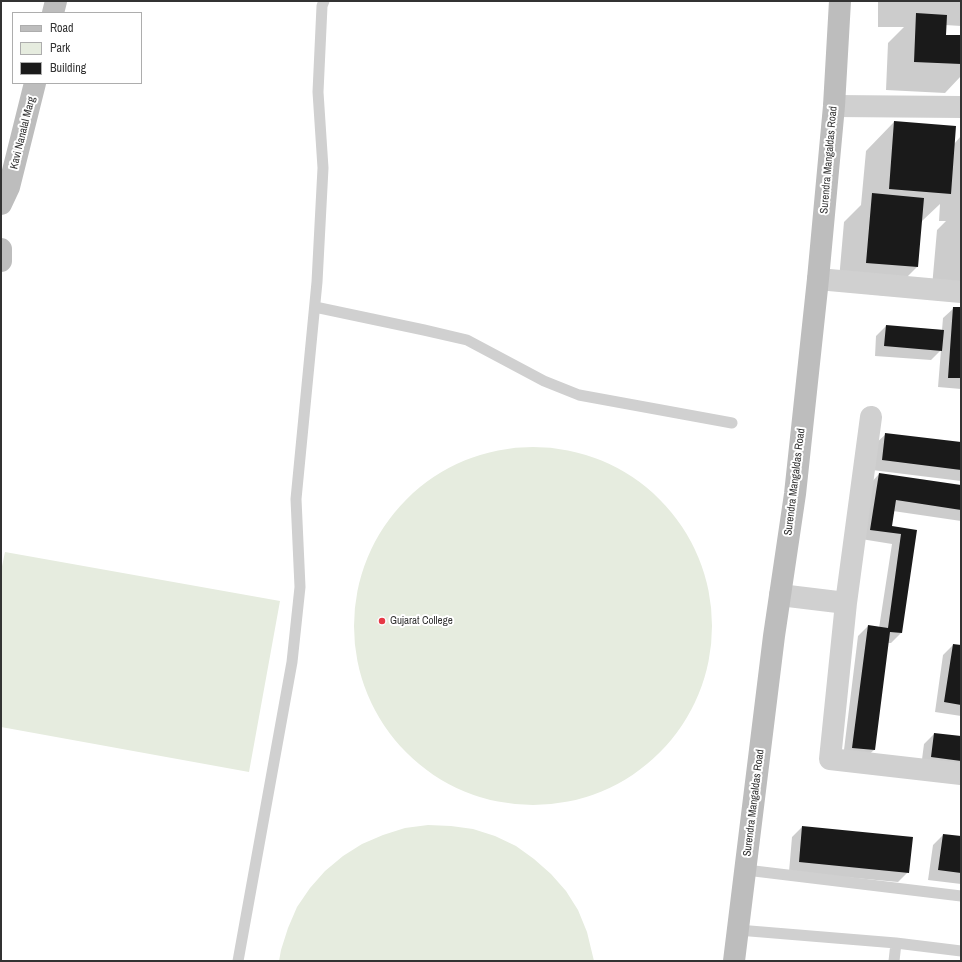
<!DOCTYPE html>
<html>
<head>
<meta charset="utf-8">
<style>
	body { margin:0 }
	#map { position:relative; width:962px; height:962px; overflow:hidden; background:#fff; font-family:"Archivo Narrow",sans-serif }
	canvas { display:block }
	.frame { position:absolute; inset:0; border:2px solid #333; pointer-events:none }
	.legend { position:absolute; left:12px; top:12px; width:130px; height:72px; box-sizing:border-box; background:#fff; border:1px solid #adadad; margin:0; padding:5px 7px; list-style:none; font-size:12px; color:#333 }
	.legend li { display:flex; align-items:center; gap:8px; height:20px }
	.legend b { width:20px; border:1px solid #adadad }
</style>
</head>
<body>
<div id="map">
<canvas width="962" height="962"></canvas>
<div class="frame"></div>
<ul class="legend">
<li><b style="height:5px;background:#bdbdbd"></b>Road</li>
<li><b style="height:11px;background:#e6ecdf"></b>Park</li>
<li><b style="height:11px;background:#1a1a1a"></b>Building</li>
</ul>
</div>
<script>
const ctx = document.querySelector('canvas').getContext('2d');
ctx.lineJoin = 'round';
function fillPath(path, color) { ctx.fillStyle = color; ctx.fill(path, 'evenodd'); }
const toPath = rows => new Path2D(rows.map(r => 'M' + r).join(''));
function strokePath(path, color, width, dash) { ctx.strokeStyle = color; ctx.lineWidth = width; ctx.lineCap = dash ? 'butt' : 'round'; ctx.setLineDash(dash || []); ctx.stroke(path); }
function write(font, color, halo, rows, align = 'center') {
  ctx.font = font + ' "Archivo Narrow",sans-serif'; ctx.lineWidth = 4; ctx.setLineDash([]); ctx.textBaseline = 'middle'; ctx.strokeStyle = halo; ctx.fillStyle = color; for (const [text, x, y, turn = 0] of rows) {
    ctx.save(); ctx.translate(x, y); ctx.rotate((+turn || 0) * Math.PI / 180); ctx.textAlign = isNaN(turn) ? turn : align; if (halo) ctx.strokeText(text, 0, 0); ctx.fillText(text, 0, 0); ctx.restore();
  }
}
fillPath(toPath([
	'354 626a179 179 0 1 1 358 0a179 179 0 1 1-358 0Z',
	[5,552,280,601,249,772,1,727,1,571],
	[428,825,451,826,473,829,495,836,516,846,534,859,551,874,566,891,578,910,587,932,594,961,279,961,281,950,288,928,297,907,310,888,325,871,343,856,362,844,383,835,405,828]
]), '#e6ecdf');
fillPath(toPath([
	[878,1,961,1,961,26,945,25,945,36,961,36,961,76,945,93,886,90,888,43,904,27,878,27],
	[894,122,954,144,961,136,961,301,931,298,937,230,946,221,939,221,940,204,921,222,917,267,888,296,838,291,844,222,861,205,866,151],
	[954,308,961,308,961,389,938,387,941,350,931,360,875,356,876,336,886,326,942,330,943,318],
	[886,434,961,443,961,481,872,470,875,444],
	[879,474,961,486,961,521,893,511,891,527,916,531,901,633,891,643,887,643,874,750,863,760,843,758,858,636,868,626,879,628,892,544,861,539,869,485],
	[953,645,961,646,961,716,935,712,943,655],
	[934,734,961,737,961,772,921,767,924,744],
	[802,827,908,872,898,882,789,872,792,837],
	[943,835,961,837,961,884,928,880,933,845]
]), '#0003');
fillPath(toPath([
	[916,13,947,15,946,35,961,35,961,64,914,62],
	[894,121,956,126,951,194,889,189],
	[872,193,924,198,918,267,866,263],
	[953,307,961,307,961,378,948,378],
	[886,325,944,330,942,351,884,346],
	[885,433,961,442,961,470,882,460],
	[879,473,961,485,961,510,896,500,892,526,917,530,902,633,890,632,875,750,852,748,868,625,888,628,901,534,870,530],
	[953,644,961,645,961,705,944,702],
	[934,733,961,736,961,761,931,757],
	[802,826,913,837,909,873,799,862],
	[943,834,961,836,961,873,938,870]
]), '#1a1a1a');
strokePath(toPath([
	[315,307,424,330,467,340,544,381,579,395,732,423],
	[746,870,961,896],
	[738,930,896,943,894,961],
	[896,943,961,951],
	[238,961,292,662,300,587,296,499,317,282,323,168,318,92,322,6,324,1]
]), '#d0d0d0', 11);
strokePath(toPath([
	[834,106,961,107],
	[818,279,961,292],
	[780,595,846,603,830,759,961,774],
	[846,603,871,417]
]), '#d0d0d0', 22);
strokePath(toPath([
	[53,13,56,1],
	[1,204,9,187,35,83],
	[1,249,1,261],
	[734,961,774,636,795,494,818,279,834,106,840,1]
]), '#bdbdbd', 22);
for (const [x, y, r, color] of [
	[382,621,4,"#e63946"]
]) { const dot = new Path2D(); dot.arc(x, y, r, 0, 2 * Math.PI); ctx.fillStyle = color; ctx.fill(dot); strokePath(dot, '#fff', 1.5); }
write('11px', '#333', '#fff', [
	["Kavi Nanalal Marg",23,133,-76],
	["Surendra Mangaldas Road",829,160,-85],
	["Surendra Mangaldas Road",795,482,-83],
	["Surendra Mangaldas Road",754,803,-83]
]);
write('11px', '#333', '#fff', [
	["Gujarat College",390,621]
], 'left');
</script>
</body>
</html>
